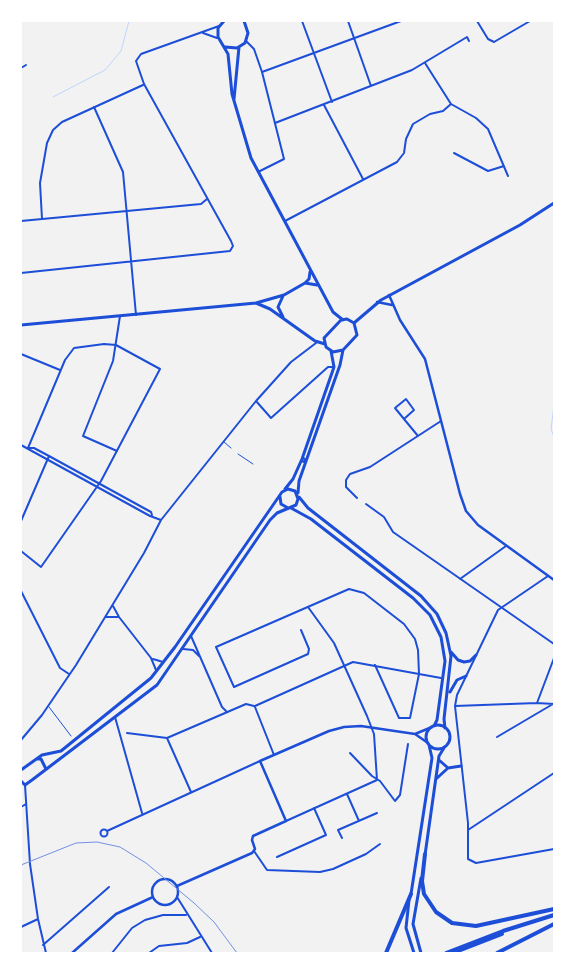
<!DOCTYPE html>
<html>
<head>
<meta charset="utf-8">
<style>
	body { margin:0 }
	#map { position:relative; width:575px; height:974px; overflow:hidden; background:#f2f2f2; font-family:"Asap Condensed",sans-serif }
	canvas { display:block }
	.frame { position:absolute; inset:0; border:22px solid #fff; pointer-events:none }
</style>
</head>
<body>
<div id="map">
<canvas width="575" height="974"></canvas>
<div class="frame"></div>
</div>
<script>
const ctx = document.querySelector('canvas').getContext('2d');
ctx.lineJoin = 'round';
const toPath = rows => new Path2D(rows.map(r => 'M' + r).join(''));
function strokePath(path, color, width, dash) { ctx.strokeStyle = color; ctx.lineWidth = width; ctx.lineCap = dash ? 'butt' : 'round'; ctx.setLineDash(dash || []); ctx.stroke(path); }
strokePath(toPath([
	[53,97,105,70,121,51,129,21],
	[554,405,551,429,554,437]
]), '#bfd3fe', 1);
strokePath(toPath([
	[224,442,231,448],
	[238,454,253,464],
	[49,707,71,736]
]), '#1d4ed8', 1);
strokePath(toPath([
	[303,458,305,459,304,462,302,461,303,458]
]), '#1d4ed8', 2);
strokePath(toPath([
	[302,21,332,102],
	[348,21,371,86],
	[477,21,488,39,494,42,530,21],
	[203,33,217,38],
	[246,41,254,49,262,72,284,159,258,172],
	[425,63,451,104,476,118,488,129,508,176],
	[21,68,26,65],
	[262,72,401,21],
	[324,105,363,179],
	[94,107,123,172,136,315],
	[275,123,412,70,467,37,469,41],
	[454,153,488,171,504,166],
	[42,219,40,183,47,143,53,130,62,122,143,85],
	[21,221,201,204,207,199],
	[285,221,397,162,404,153,406,139,413,124,430,114,443,111,451,104],
	[21,273,230,251,233,246,231,241,144,84,136,61,141,54,219,26],
	[21,354,60,370],
	[256,401,271,418,328,367,334,367],
	[404,419,414,410,406,399,395,408,404,419,418,436],
	[21,445,150,516,161,520],
	[28,448,34,448,49,456,151,512,152,515],
	[117,451,83,436,113,361,120,316],
	[357,498,346,487,346,480,350,474,370,467,441,421],
	[366,504,384,517,393,532,554,644],
	[21,521,49,456],
	[21,551,41,567,101,481,160,369,116,345,104,344,74,348,65,360,28,448],
	[548,576,498,610,457,695,455,706,468,823,468,859,476,863,554,849],
	[460,579,506,546],
	[21,591,60,668,69,674],
	[113,606,119,617,151,658,156,670],
	[308,607,334,643,367,716,374,734,377,780],
	[106,617,118,617],
	[301,630,309,649,308,654,234,687,216,647,349,589,364,593,404,624,415,639,418,650,419,674,410,718,399,718,375,665],
	[191,636,222,707,226,711],
	[183,649,193,650,199,656],
	[153,659,163,662],
	[537,703,554,658],
	[255,706,353,662,441,678],
	[455,706,537,703,554,704],
	[255,707,274,755],
	[115,717,142,813],
	[127,733,167,738,246,704,254,706],
	[497,737,553,704],
	[167,738,191,792],
	[21,740,42,715,76,665,144,553,161,520,256,401,291,362,316,343],
	[350,753,372,776,380,781,395,801,400,795,408,744],
	[25,785,30,864,38,919,46,953],
	[347,794,359,821],
	[21,807,26,804],
	[286,821,377,780],
	'100.5 833a3.5 3.5 0 1 1 7 0a3.5 3.5 0 1 1-7 0Z',
	[468,830,554,773],
	[107,831,260,761],
	[342,838,338,830,377,813],
	[254,851,267,870,320,872,333,869,366,854,380,844],
	[277,857,326,835,314,808],
	[177,897,212,953],
	[21,927,38,919],
	[43,945,109,887],
	[112,953,132,928,145,920,163,915,186,915],
	[149,953,159,946,187,943,200,937]
]), '#1d4ed8', 2);
strokePath(toPath([
	[389,295,400,320,425,359,460,494,466,511,478,525,554,580],
	[377,302,392,305],
	[415,734,432,727],
	'152 892a13 13 0 1 1 26 0a13 13 0 1 1-26 0Z',
	[177,886,252,853,255,849,252,840,253,836,286,821,260,761,329,731,344,727,361,726,415,734,428,743],
	[72,953,116,914,153,897]
]), '#1d4ed8', 2.5);
strokePath(toPath([
	[224,21,218,28,218,37,228,54,232,94,251,158,333,312,343,320],
	[225,47,237,48,245,43,248,33,244,21],
	[234,99,239,47],
	[305,283,317,285],
	[256,303,284,295,305,283,309,279,310,272],
	[283,317,278,307,283,296],
	[341,320,347,319,354,323,357,335,343,350,333,352,326,347,324,338,341,320],
	[354,323,381,300,520,225,554,203],
	[21,325,256,303,270,309,315,341,325,344],
	[285,489,293,479,302,459,334,367,331,351],
	[298,493,299,481,340,365,343,350],
	[280,497,281,504,288,508],
	[299,497,308,508,421,596,437,614,446,633,451,656,444,719,445,728],
	[291,508,311,519,413,598,430,615,441,637,445,661,437,720,434,726],
	[451,652,458,660,464,662,470,661,476,655],
	[450,692,457,680,466,676],
	'426 737a12 12 0 1 1 24 0a12 12 0 1 1-24 0Z',
	[36,759,41,759,46,769],
	[439,760,448,768],
	[21,770,42,755,61,751,151,678,175,647,282,492,288,489,295,491,298,499,296,505,277,513,270,520,157,685,32,780,25,785,21,781],
	[436,779,448,768,461,766],
	[425,855,439,756,444,748],
	[421,878,413,924,421,953],
	[411,894,432,758,429,745],
	[409,900,406,928,414,953]
]), '#1d4ed8', 3);
strokePath(toPath([
	[425,854,422,881,424,894,436,912,452,923,476,926,554,909],
	[386,953,411,894],
	[446,953,503,931,554,915],
	[453,953,502,934],
	[497,953,554,924]
]), '#1d4ed8', 4);
strokePath(toPath([
	[21,865,76,843,97,842,120,847,146,863,194,903,214,922,237,953]
]), '#7290e2', 1);
</script>
</body>
</html>
